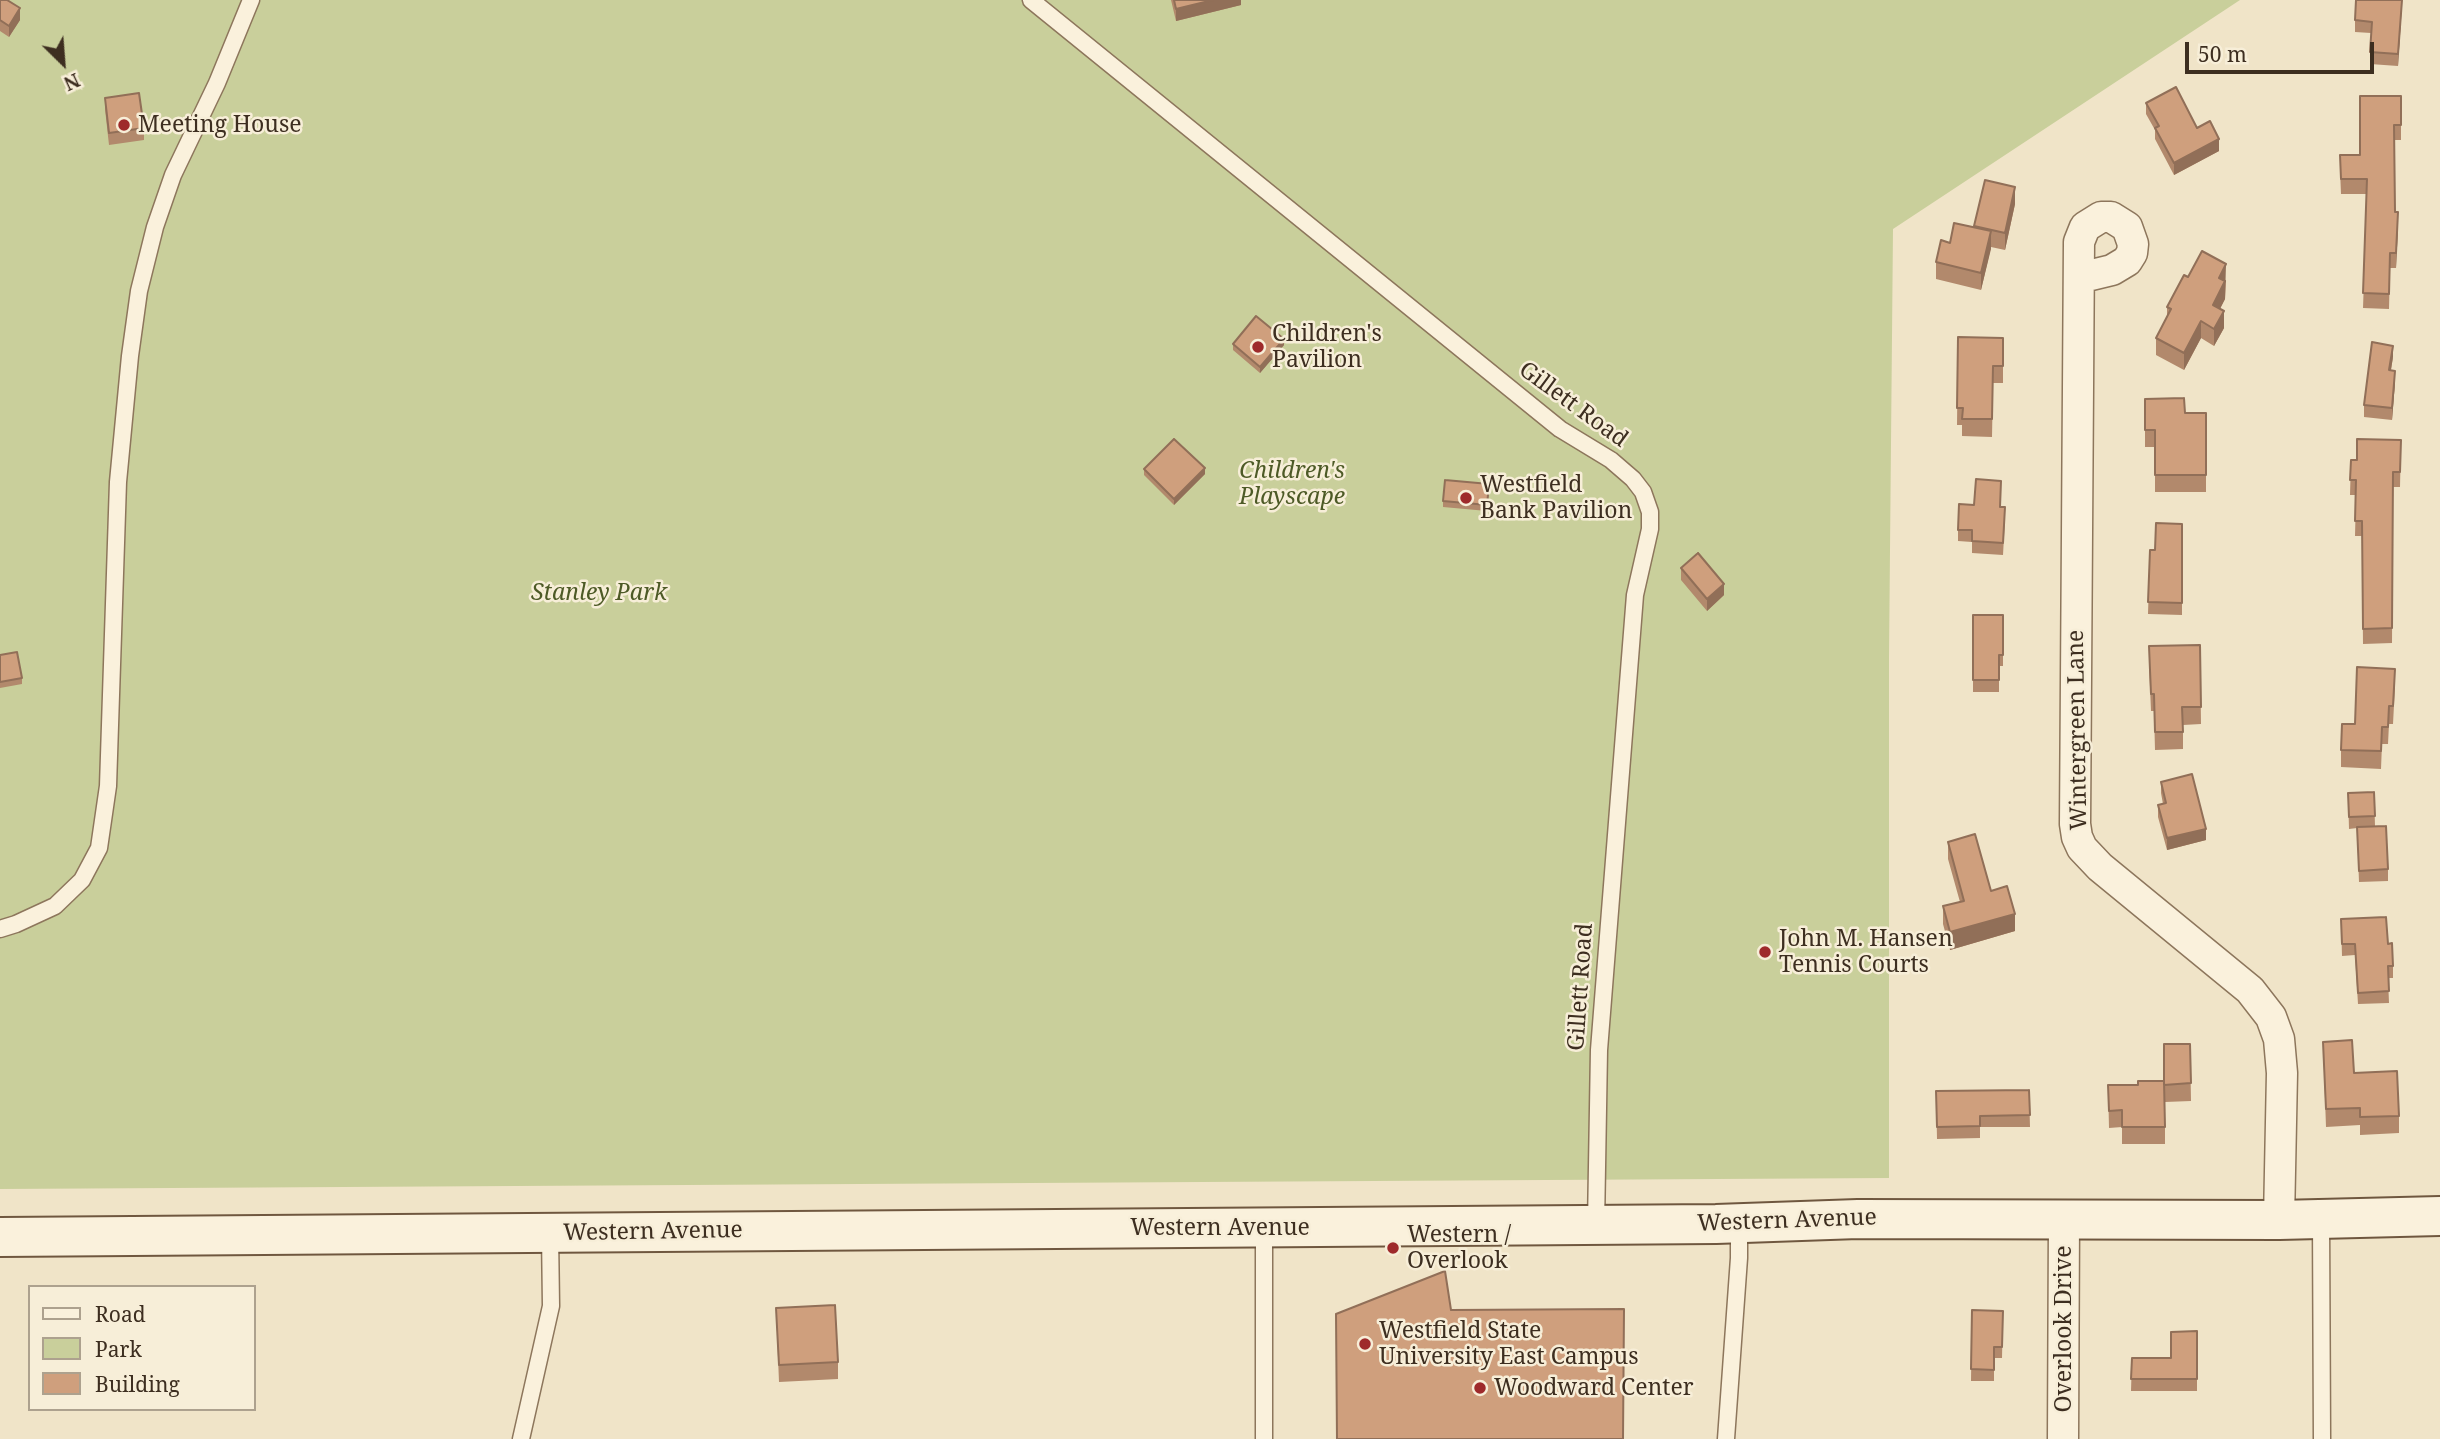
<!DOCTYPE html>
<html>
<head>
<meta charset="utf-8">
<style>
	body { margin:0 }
	#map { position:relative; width:2440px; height:1439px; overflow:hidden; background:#f0e4c8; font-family:"Noto Serif",serif }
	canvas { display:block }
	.legend { position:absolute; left:28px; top:1285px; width:228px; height:126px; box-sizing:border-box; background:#f7eed8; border:2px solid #ada18e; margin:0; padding:9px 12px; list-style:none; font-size:21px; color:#3d2e20 }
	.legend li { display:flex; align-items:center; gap:14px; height:35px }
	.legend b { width:35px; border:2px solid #ada18e }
	.north { position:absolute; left:28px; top:28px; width:70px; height:70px; -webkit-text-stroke:5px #f7eed8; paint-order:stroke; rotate:155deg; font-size:19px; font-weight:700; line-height:28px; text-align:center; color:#3d2e20 }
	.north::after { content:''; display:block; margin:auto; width:24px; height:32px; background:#3d2e20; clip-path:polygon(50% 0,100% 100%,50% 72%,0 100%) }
	.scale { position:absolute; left:2185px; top:42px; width:189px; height:32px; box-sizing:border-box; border:4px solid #3d2e20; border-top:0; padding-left:9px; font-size:21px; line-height:24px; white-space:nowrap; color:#3d2e20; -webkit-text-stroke:5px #f7eed8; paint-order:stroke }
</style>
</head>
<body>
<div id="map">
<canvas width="2440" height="1439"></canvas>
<ul class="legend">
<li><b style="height:9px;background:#faf1dc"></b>Road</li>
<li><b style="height:19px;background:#c9cf9b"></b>Park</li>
<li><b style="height:19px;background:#cf9f7d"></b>Building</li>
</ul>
<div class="north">N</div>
<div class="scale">50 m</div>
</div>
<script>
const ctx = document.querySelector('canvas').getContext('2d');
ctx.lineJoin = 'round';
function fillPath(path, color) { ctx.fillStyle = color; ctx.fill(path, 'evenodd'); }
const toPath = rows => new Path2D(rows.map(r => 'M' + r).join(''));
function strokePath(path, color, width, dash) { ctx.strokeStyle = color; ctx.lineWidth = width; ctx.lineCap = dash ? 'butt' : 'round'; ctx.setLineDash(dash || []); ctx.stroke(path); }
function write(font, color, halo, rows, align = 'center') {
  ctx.font = font + ' "Noto Serif",serif'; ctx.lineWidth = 5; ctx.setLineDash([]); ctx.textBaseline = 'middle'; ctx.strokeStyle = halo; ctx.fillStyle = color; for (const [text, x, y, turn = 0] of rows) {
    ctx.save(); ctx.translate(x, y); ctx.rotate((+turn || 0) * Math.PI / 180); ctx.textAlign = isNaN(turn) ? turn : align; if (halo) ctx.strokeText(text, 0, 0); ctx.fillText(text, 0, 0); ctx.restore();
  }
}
fillPath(toPath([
	[0,0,2240,0,1893,229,1889,657,1889,1178,0,1189]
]), '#c9cf9b');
const lane = toPath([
	[1031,0,1560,429,1611,460,1633,479,1643,492,1650,512,1650,529,1635,595,1599,1050,1596,1225],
	[0,929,16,924,55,906,82,880,99,848,108,786,118,482,130,356,139,291,155,227,173,175,217,83,251,0],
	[2321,1219,2322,1439],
	[1264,1228,1264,1439],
	[521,1439,551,1306,550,1233],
	[1726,1439,1739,1258,1739,1223]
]);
const street = toPath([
	[2079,278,2112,270,2127,261,2132,253,2133,244,2127,227,2111,217,2101,217,2085,227,2079,242,2075,824,2077,837,2082,848,2100,867,2250,990,2271,1017,2279,1039,2282,1073,2279,1220],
	[2063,1439,2064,1219]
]);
const secondary = toPath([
	[0,1237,1716,1224,1858,1219,2279,1220,2440,1216]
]);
strokePath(lane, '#8d765c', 19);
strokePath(street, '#8d765c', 33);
strokePath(secondary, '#6f573f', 42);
strokePath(lane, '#faf1dc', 16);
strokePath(street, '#faf1dc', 30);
strokePath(secondary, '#faf1dc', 38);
fillPath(toPath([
	[0,0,20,20,9,37,0,31],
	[1171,0,1241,0,1241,5,1176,21],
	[2402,0,2398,66,2370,64,2371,33,2355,32,2355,20],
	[2401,96,2401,140,2394,140,2395,212,2398,227,2396,268,2390,268,2389,309,2363,308,2367,194,2341,194,2340,170,2360,155],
	[105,98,144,128,144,140,109,145,105,109],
	[2146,103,2197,128,2219,151,2174,175,2155,139,2155,130,2146,114],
	[1985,180,2015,204,2005,250,1991,247,1981,290,1936,279,1936,262,1950,243,1974,227],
	[2188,277,2226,281,2225,299,2220,309,2224,328,2214,346,2201,338,2184,370,2156,355,2156,338,2167,317,2167,307],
	[1958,337,2003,338,2003,383,1993,383,1992,437,1962,436,1962,425,1957,425],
	[1233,344,1284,345,1260,373,1233,350],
	[2393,357,2391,370,2395,382,2392,420,2364,417,2364,405],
	[2145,399,2185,413,2206,413,2206,492,2155,492,2155,447,2145,447],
	[2401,440,2400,487,2393,487,2392,643,2363,644,2362,536,2355,536,2356,495,2350,495,2351,460,2357,460],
	[1144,469,1205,474,1174,505,1144,475],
	[1489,489,1487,511,1443,507,1443,501],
	[2001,493,2001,507,2005,519,2003,555,1972,553,1972,542,1958,541,1958,530,1974,505],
	[2182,524,2182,615,2148,614,2150,550,2155,550],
	[1681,568,1724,595,1707,611,1681,580],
	[1973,615,2003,615,2003,666,1999,666,1999,692,1973,692],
	[2200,645,2201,724,2183,725,2183,749,2155,750,2154,711,2151,711,2149,663],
	[0,655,22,678,22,684,0,688],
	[2395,686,2393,724,2389,724,2388,744,2382,744,2381,769,2341,767,2341,750,2355,724],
	[2161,782,2206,840,2167,850,2158,817,2158,805,2163,804,2161,793],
	[2374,792,2375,826,2388,869,2388,881,2359,882,2357,828,2349,829,2348,793],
	[1948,842,1991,891,2015,931,1950,950,1943,924,1943,906,1960,902,1948,859],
	[2341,919,2388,944,2393,966,2393,978,2388,978,2389,1003,2358,1004,2355,955,2342,956],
	[2323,1042,2354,1073,2399,1116,2399,1133,2360,1135,2360,1125,2326,1127],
	[2190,1044,2191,1101,2165,1102,2165,1144,2122,1144,2122,1127,2109,1128,2108,1085,2138,1085,2164,1081],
	[2029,1090,2030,1127,1980,1127,1980,1138,1937,1139,1936,1091],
	[776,1308,838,1362,838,1379,779,1382],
	[1972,1310,2003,1311,2002,1358,1994,1358,1994,1381,1971,1381],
	[2197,1331,2197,1391,2131,1391,2132,1358,2171,1358]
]), '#b2896c');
fillPath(toPath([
	[1213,0,1241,0,1241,5,1176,21,1176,9],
	[2402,0,2402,5,2398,66,2398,54],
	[20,8,20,20,9,37,9,26],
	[2219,139,2219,151,2174,175,2174,163],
	[2015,187,2015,204,2005,250,2005,233],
	[2398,212,2398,227,2396,268,2396,253],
	[1991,231,1991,249,1981,290,1981,273],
	[2226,264,2225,299,2213,322,2213,305,2219,278],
	[2224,311,2224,328,2214,346,2214,329],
	[2201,321,2201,338,2184,370,2184,353],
	[1284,339,1284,345,1260,373,1260,367],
	[2393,346,2393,357,2389,381,2389,370],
	[2395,371,2395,382,2392,420,2392,408],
	[1205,468,1205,474,1174,505,1174,499],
	[1724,584,1724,595,1707,611,1707,599],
	[2206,829,2206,840,2167,850,2167,838],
	[2015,914,2015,931,1950,950,1950,932]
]), '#916f58');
const building = toPath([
	[0,0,7,0,20,8,9,26,0,20,0,0],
	[1174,0,1213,0,1176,9,1174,0],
	[2356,0,2402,0,2398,54,2370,52,2372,22,2355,20,2356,0],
	[2176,87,2197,128,2210,121,2219,139,2174,163,2155,128,2159,126,2146,103,2176,87],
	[139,93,144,128,109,133,105,98,139,93],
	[2360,96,2401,96,2401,125,2394,125,2395,212,2398,212,2396,253,2390,253,2389,294,2363,293,2367,179,2341,179,2340,155,2360,155,2360,96],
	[1985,180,2015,187,2005,233,1974,226,1985,180],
	[1954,223,1991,231,1981,273,1936,262,1941,240,1950,243,1954,223],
	[2202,251,2226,264,2219,278,2225,281,2213,305,2224,311,2214,329,2201,321,2184,353,2156,338,2171,309,2167,307,2184,275,2188,277,2202,251],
	[1256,316,1284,339,1260,367,1233,344,1256,316],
	[1958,337,2003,338,2003,366,1993,366,1992,419,1962,419,1963,408,1957,408,1958,337],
	[2372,342,2393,346,2389,370,2395,371,2392,408,2364,405,2372,342],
	[2184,398,2185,413,2206,413,2206,475,2155,475,2155,430,2145,430,2145,399,2184,398],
	[1174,439,1205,468,1174,499,1144,469,1174,439],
	[2357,439,2401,440,2400,472,2393,472,2392,628,2363,629,2362,521,2355,521,2356,480,2350,480,2351,460,2357,460,2357,439],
	[1976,479,2001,481,2000,507,2005,507,2003,543,1972,541,1972,530,1958,530,1959,504,1974,505,1976,479],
	[1445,480,1489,484,1487,505,1443,501,1445,480],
	[2156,523,2182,524,2182,603,2148,602,2150,550,2155,550,2156,523],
	[1698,553,1724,584,1707,599,1681,568,1698,553],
	[1973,615,2003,615,2003,655,1999,655,1999,680,1973,680,1973,615],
	[2200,645,2201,707,2182,707,2183,732,2155,732,2154,694,2151,694,2149,646,2200,645],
	[17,652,22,678,0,682,0,655,17,652],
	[2357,667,2395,669,2393,706,2389,706,2388,727,2382,727,2381,751,2341,750,2342,724,2355,724,2357,667],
	[2192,774,2206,829,2167,838,2158,805,2166,803,2161,782,2192,774],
	[2374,792,2375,816,2349,817,2348,793,2374,792],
	[2386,826,2388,869,2359,871,2357,827,2386,826],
	[1975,834,1991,891,2007,886,2015,914,1950,932,1943,906,1964,901,1948,842,1975,834],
	[2386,917,2388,944,2392,943,2393,966,2388,966,2389,991,2358,993,2355,944,2342,944,2341,919,2386,917],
	[2352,1040,2354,1073,2397,1071,2399,1116,2360,1117,2360,1108,2326,1109,2323,1042,2352,1040],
	[2164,1044,2190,1044,2191,1083,2164,1085,2164,1044],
	[2138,1081,2164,1081,2165,1127,2122,1127,2122,1110,2109,1111,2108,1085,2138,1085,2138,1081],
	[2029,1090,2030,1115,1980,1116,1980,1126,1937,1127,1936,1091,2029,1090],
	[1445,1271,1451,1310,1624,1309,1623,1439,1337,1439,1336,1314,1445,1271],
	[835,1305,838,1362,779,1365,776,1308,835,1305],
	[1972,1310,2003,1311,2002,1347,1994,1347,1994,1370,1971,1369,1972,1310],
	[2197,1331,2197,1379,2131,1379,2132,1358,2171,1358,2171,1332,2197,1331]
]);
fillPath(building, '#cf9f7d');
strokePath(building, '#916f58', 2);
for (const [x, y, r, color] of [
	[124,125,7,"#9e2a2b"],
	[1258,347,7,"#9e2a2b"],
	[1466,498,7,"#9e2a2b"],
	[1765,952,7,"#9e2a2b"],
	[1393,1248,7,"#9e2a2b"],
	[1365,1344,7,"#9e2a2b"],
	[1480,1388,7,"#9e2a2b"]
]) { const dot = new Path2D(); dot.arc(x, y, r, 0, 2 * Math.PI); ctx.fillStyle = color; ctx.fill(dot); strokePath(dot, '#f7eed8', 2.5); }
write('23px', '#3d2e20', '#f7eed8', [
	["Meeting House",138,125],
	["Children's",1272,334],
	["Pavilion",1272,360],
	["Westfield",1480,485],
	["Bank Pavilion",1480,511],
	["John M. Hansen",1779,939],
	["Tennis Courts",1779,965],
	["Western /",1407,1235],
	["Overlook",1407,1261],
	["Westfield State",1379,1331],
	["University East Campus",1379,1357],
	["Woodward Center",1494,1388]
], 'left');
write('23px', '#3d2e20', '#f7eed8', [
	["Gillett Road",1573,405,36],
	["Wintergreen Lane",2078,730,-91],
	["Gillett Road",1581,987,-86],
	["Western Avenue",1787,1221,-2],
	["Western Avenue",1220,1228],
	["Western Avenue",653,1232,-1],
	["Overlook Drive",2064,1329,-90]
]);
write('italic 23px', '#4d5a26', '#f7eed8', [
	["Children's",1292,471],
	["Playscape",1292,497],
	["Stanley Park",599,593]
]);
</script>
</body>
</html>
